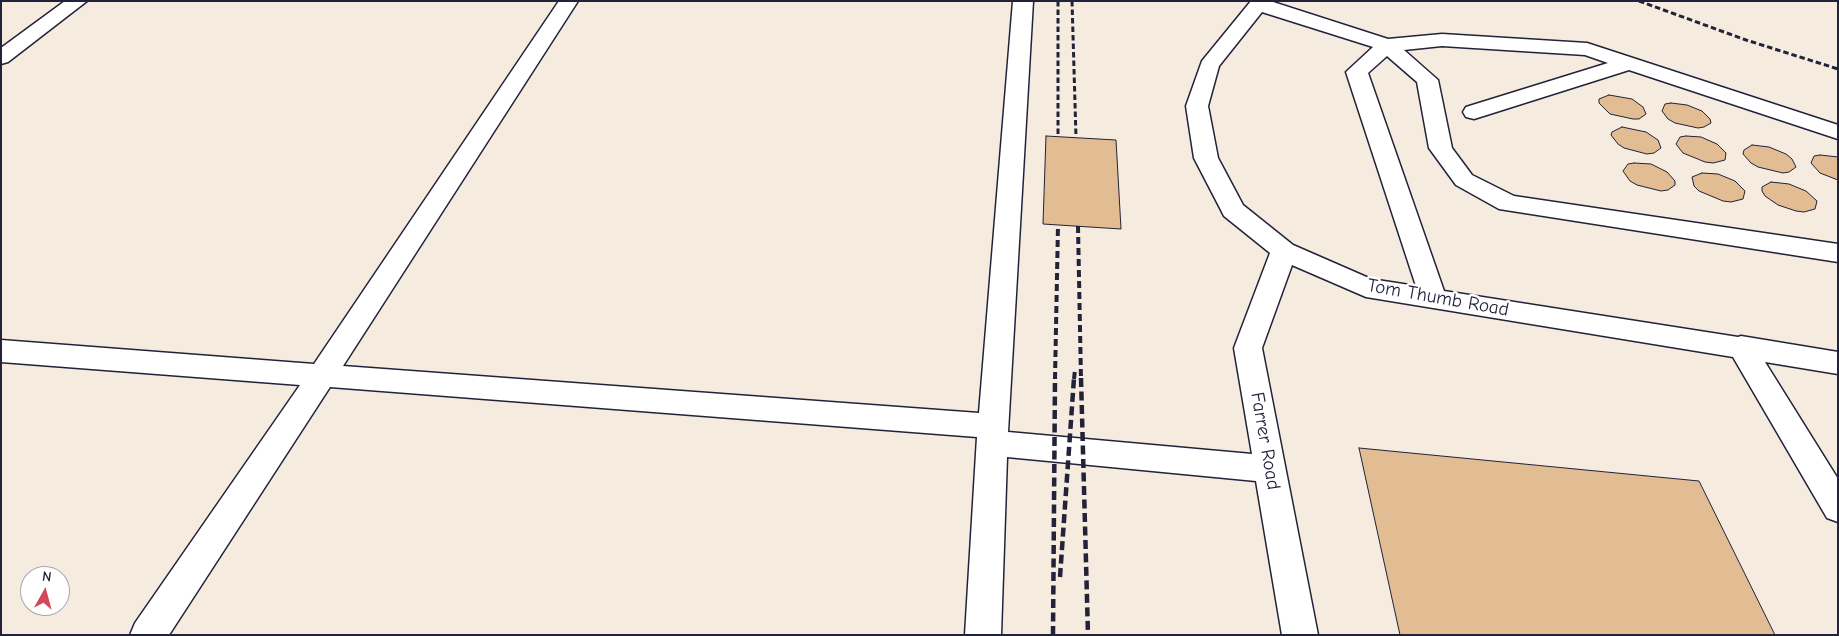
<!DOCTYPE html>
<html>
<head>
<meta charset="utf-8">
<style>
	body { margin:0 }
	#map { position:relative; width:1839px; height:636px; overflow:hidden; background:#fff; font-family:"Comic Neue",sans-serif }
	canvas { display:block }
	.frame { position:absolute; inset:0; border:2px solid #22223b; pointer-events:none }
	.north { position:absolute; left:20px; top:566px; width:50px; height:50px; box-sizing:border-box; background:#fff; border:1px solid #a7a7b1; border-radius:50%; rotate:7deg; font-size:14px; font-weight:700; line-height:20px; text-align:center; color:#22223b }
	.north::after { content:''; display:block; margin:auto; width:18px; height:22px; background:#d1495b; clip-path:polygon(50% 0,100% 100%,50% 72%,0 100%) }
</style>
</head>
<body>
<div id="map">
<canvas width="1839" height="636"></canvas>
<div class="frame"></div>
<div class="north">N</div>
</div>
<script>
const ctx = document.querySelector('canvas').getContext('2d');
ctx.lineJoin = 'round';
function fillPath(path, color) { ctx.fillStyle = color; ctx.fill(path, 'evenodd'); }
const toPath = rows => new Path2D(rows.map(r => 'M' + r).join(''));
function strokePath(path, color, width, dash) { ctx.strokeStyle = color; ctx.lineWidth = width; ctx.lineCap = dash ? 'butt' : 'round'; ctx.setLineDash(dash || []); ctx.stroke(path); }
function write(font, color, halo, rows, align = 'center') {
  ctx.font = font + ' "Comic Neue",sans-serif'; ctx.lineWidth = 5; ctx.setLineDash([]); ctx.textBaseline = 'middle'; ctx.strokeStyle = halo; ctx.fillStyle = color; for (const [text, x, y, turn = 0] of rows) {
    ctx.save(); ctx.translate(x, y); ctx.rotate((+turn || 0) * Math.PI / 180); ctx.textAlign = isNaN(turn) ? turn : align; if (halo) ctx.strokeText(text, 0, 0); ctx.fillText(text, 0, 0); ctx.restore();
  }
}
fillPath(toPath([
	[1,1,1838,1,1838,635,1,635],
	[30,576,60,576,60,606,30,606]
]), '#f6ebdf');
const building = toPath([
	[1609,95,1632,99,1643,107,1646,114,1639,119,1633,119,1610,114,1599,103,1599,99,1609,95],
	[1671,103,1687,105,1702,111,1710,119,1711,123,1704,127,1698,128,1675,123,1668,119,1662,111,1665,104,1671,103],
	[1622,127,1646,132,1658,140,1661,148,1654,153,1647,154,1624,148,1618,144,1611,135,1612,132,1622,127],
	[1046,136,1116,140,1121,229,1043,224,1046,136],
	[1686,136,1701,137,1717,144,1726,153,1725,160,1713,163,1705,162,1683,153,1676,144,1680,137,1686,136],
	[1752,145,1769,147,1786,154,1792,159,1796,167,1789,172,1783,173,1758,167,1751,163,1743,154,1744,150,1752,145],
	[1820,155,1838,157,1838,180,1820,173,1811,163,1814,156,1820,155],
	[1634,163,1651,164,1667,172,1675,181,1675,185,1668,190,1661,191,1637,185,1630,181,1623,171,1628,164,1634,163],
	[1702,173,1718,174,1735,181,1745,191,1743,199,1731,202,1723,201,1699,191,1694,186,1692,177,1702,173],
	[1771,182,1789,184,1806,191,1817,201,1815,209,1804,212,1796,211,1778,205,1765,196,1762,191,1762,187,1771,182],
	[1359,448,1699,481,1775,635,1400,635,1359,448]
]);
fillPath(building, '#e2bc93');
strokePath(building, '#22223b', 1);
const minor = toPath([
	[65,1,87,1,8,62,1,64,1,48,65,1],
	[559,1,578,1,343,366,979,413,1013,1,1033,1,1008,432,1252,454,1234,348,1270,253,1224,216,1221,210,1194,158,1186,106,1202,61,1251,1,1270,1,1388,39,1442,34,1587,43,1838,125,1838,139,1629,70,1474,119,1466,117,1463,112,1466,107,1608,63,1585,55,1442,46,1404,50,1438,80,1452,148,1472,175,1514,196,1838,244,1838,262,1499,209,1456,185,1429,148,1417,82,1387,56,1368,73,1444,291,1738,337,1741,336,1838,352,1838,374,1765,362,1838,479,1838,522,1827,518,1733,357,1366,297,1292,265,1262,348,1318,635,1282,635,1256,481,1007,457,1001,635,965,635,977,437,330,387,169,635,130,635,135,623,300,385,1,362,1,340,314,364,559,1],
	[1262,12,1373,47,1346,72,1416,286,1371,279,1293,245,1243,205,1218,158,1208,106,1219,66,1262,12]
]);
strokePath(minor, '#22223b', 3);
fillPath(minor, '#fff');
strokePath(toPath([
	[1058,1,1058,137],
	[1072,1,1076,137],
	[1639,1,1746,40,1838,69]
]), '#22223b', 3, [5.5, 3]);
strokePath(toPath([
	[1078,226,1081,379],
	[1055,379,1058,225],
	[1074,379,1075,370]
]), '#22223b', 4, [7, 4]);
strokePath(toPath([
	[1081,378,1088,635],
	[1060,577,1074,378],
	[1053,635,1055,378]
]), '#22223b', 4.5, [9, 4.5]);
write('19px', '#22223b', '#fff', [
	["Tom Thumb Road",1438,298,10],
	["Farrer Road",1265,441,80]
]);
</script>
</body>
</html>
